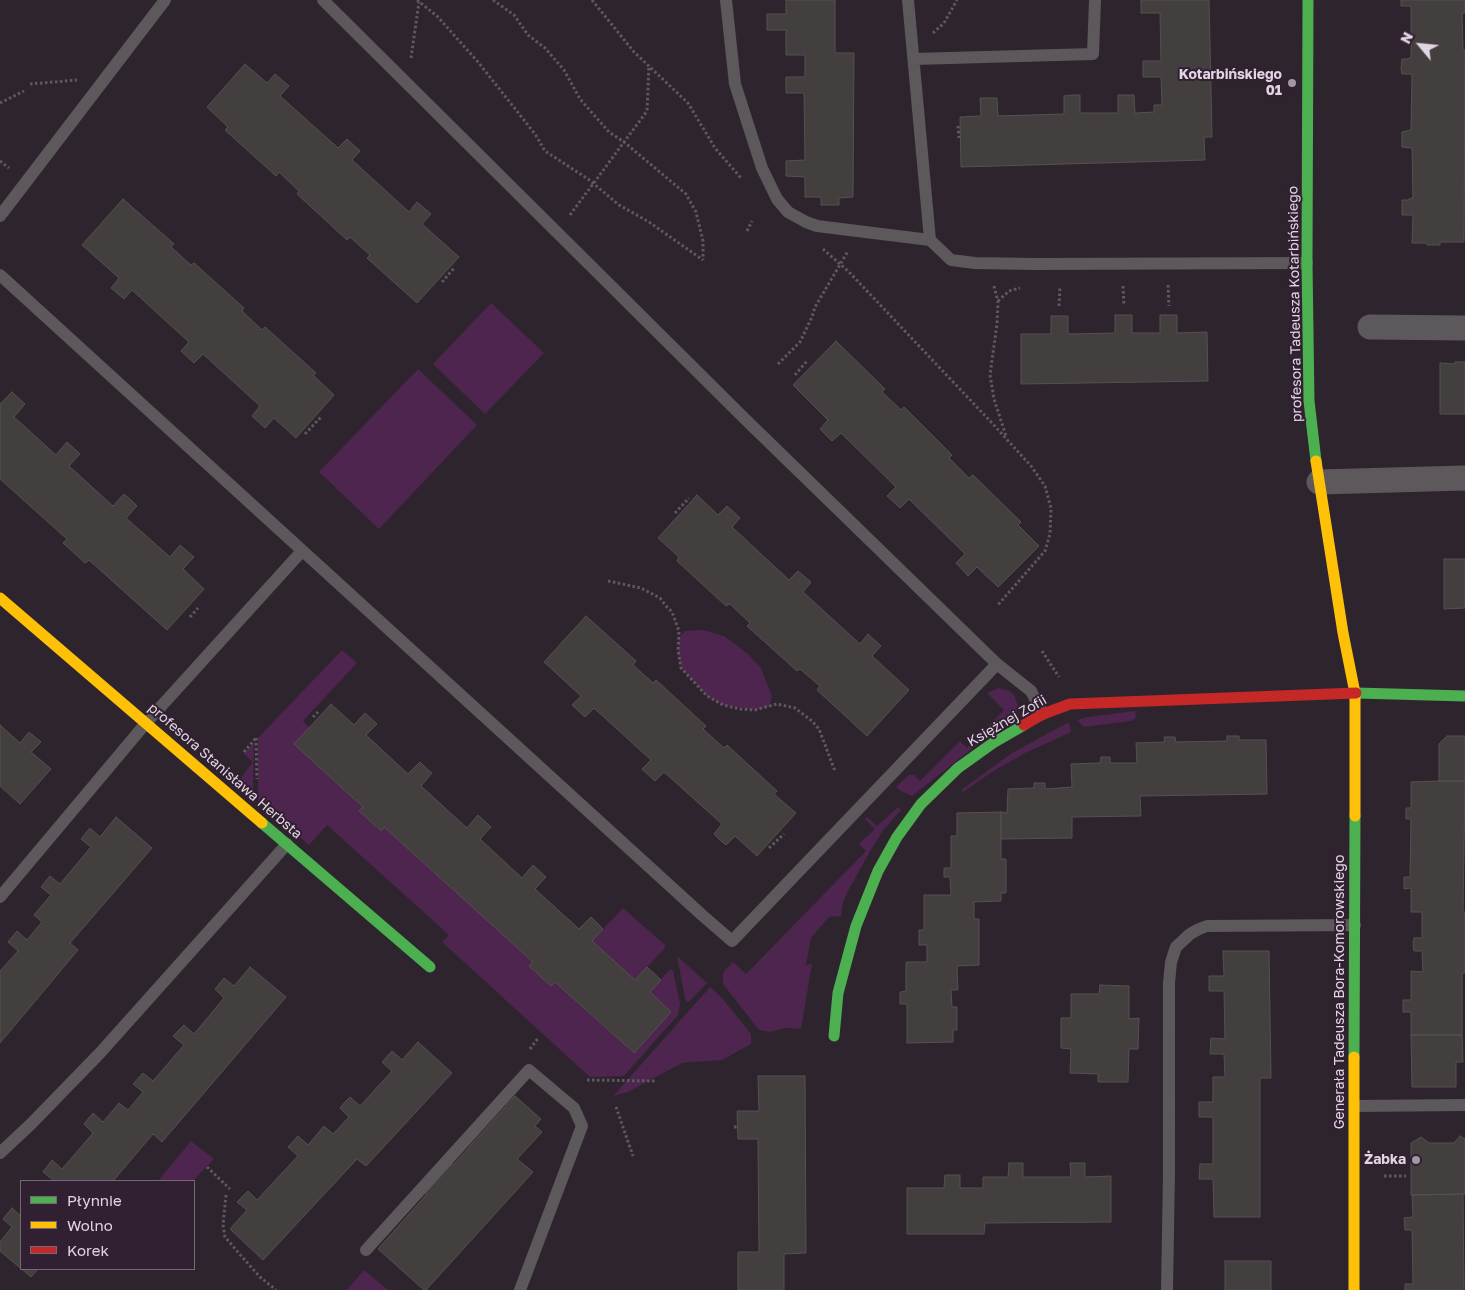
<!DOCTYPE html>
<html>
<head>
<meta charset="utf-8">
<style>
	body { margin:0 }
	#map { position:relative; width:1465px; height:1290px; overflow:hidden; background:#2e242e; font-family:"Golos Text",sans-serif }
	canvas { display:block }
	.legend { position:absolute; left:20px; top:1180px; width:175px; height:90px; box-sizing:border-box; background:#312032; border:1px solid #776878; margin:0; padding:6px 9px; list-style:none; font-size:15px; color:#e1d5e1 }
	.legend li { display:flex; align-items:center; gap:10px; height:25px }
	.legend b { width:25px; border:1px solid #776878 }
	.north { position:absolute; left:1395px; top:20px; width:50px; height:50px; -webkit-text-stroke:4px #312032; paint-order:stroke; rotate:298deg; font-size:14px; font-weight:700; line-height:20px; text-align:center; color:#e1d5e1 }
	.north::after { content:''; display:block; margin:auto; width:18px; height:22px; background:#e1d5e1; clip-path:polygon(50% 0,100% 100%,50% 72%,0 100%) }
</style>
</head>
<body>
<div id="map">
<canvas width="1465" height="1290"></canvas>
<ul class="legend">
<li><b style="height:6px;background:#4caf50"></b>Płynnie</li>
<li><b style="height:6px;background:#ffc107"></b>Wolno</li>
<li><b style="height:6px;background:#c62828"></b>Korek</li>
</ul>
<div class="north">N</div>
</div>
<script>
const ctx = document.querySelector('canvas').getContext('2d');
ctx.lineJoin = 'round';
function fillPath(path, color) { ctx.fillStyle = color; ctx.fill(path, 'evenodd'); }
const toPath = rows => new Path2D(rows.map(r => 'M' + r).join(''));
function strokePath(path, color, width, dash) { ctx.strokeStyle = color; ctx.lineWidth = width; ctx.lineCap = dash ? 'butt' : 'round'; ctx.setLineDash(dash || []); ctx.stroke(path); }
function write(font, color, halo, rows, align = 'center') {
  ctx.font = font + ' "Golos Text",sans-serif'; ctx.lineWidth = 4; ctx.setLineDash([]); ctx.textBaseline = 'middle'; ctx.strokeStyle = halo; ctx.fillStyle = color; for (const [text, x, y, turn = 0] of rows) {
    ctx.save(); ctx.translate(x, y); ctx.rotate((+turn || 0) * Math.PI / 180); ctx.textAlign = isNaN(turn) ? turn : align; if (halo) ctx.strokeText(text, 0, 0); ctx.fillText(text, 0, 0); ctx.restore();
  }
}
fillPath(toPath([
	[491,303,544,353,485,414,433,364],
	[418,369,477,425,379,529,319,472],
	[703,630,724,636,747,653,761,668,772,696,769,707,755,710,723,705,707,696,681,668,678,650,679,637,685,631],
	[341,651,343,651,355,661,356,664,303,721,310,728,295,744,363,807,359,811,380,831,384,827,533,962,529,966,551,986,555,982,633,1053,671,1012,650,992,670,969,673,970,680,1004,678,1015,624,1076,590,1077,442,942,449,935,327,825,309,845,258,800,258,738],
	[998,688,1010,691,1014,695,1018,706,1016,714,912,796,901,791,896,787,909,775,914,775,920,781,960,741,967,748,1004,710,987,693],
	[1135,711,1136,718,1131,721,1084,727,1077,720,1088,717],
	[1069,722,1071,732,1023,754,992,772,966,790,963,792,961,790,1012,753],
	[254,742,253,793,253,795,238,782,253,762,244,754],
	[898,807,901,810,884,829,872,848,849,889,843,902,841,916,829,917,811,938,806,965,812,964,801,1029,785,1028,770,1032,759,1030,723,984,723,974,725,970,733,962,746,974,866,851,859,844,875,829,865,819,867,817,877,826],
	[623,908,665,945,665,948,635,980,592,941],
	[677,956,707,983,689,1002,687,1002,685,999],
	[710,987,722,998,751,1034,751,1044,722,1060,682,1063,628,1092,613,1096],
	[191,1141,214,1159,193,1181,158,1181],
	[364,1270,388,1290,347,1290]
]), '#4d254e');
const building = toPath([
	[786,0,835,0,835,53,854,53,853,197,839,198,839,205,821,205,821,197,805,197,805,177,786,176,786,161,805,160,804,93,786,93,786,77,805,77,805,55,786,55,786,30,767,30,767,14,786,14,786,0],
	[1141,0,1209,0,1212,137,1204,137,1205,160,961,167,960,117,981,116,980,98,997,98,998,116,1064,114,1064,96,1072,95,1080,95,1080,113,1118,113,1118,95,1134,95,1135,113,1154,112,1154,105,1162,105,1161,77,1143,77,1143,61,1161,61,1160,13,1141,13,1141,0],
	[1401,0,1465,0,1465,13,1462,13,1463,50,1465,50,1464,242,1440,242,1440,245,1427,245,1427,243,1412,243,1413,215,1402,215,1402,200,1408,200,1409,199,1413,198,1412,148,1402,147,1402,132,1411,130,1412,74,1402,74,1401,68,1402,59,1408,59,1411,57,1411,6,1401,6,1401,0],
	[245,64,267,83,275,74,289,86,280,96,338,148,347,139,360,151,352,160,409,212,417,202,431,214,422,224,459,257,417,303,367,258,370,255,350,237,347,240,297,194,299,191,279,172,276,176,225,130,228,127,207,107,245,64],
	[123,199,174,244,171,247,191,265,194,263,244,308,242,311,262,330,265,327,316,373,313,375,334,395,296,438,274,418,265,428,252,416,260,406,203,354,194,363,181,351,189,342,132,290,124,299,111,288,119,278,82,245,123,199],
	[1115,315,1132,315,1132,333,1160,333,1160,315,1177,315,1177,333,1207,332,1208,381,1021,384,1021,334,1051,334,1051,316,1068,316,1068,334,1115,333,1115,315],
	[836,341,885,389,882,392,901,410,904,407,952,455,949,458,969,478,973,475,1021,522,1018,525,1039,546,998,587,977,567,968,576,956,563,965,554,909,499,900,508,887,496,896,487,841,433,832,441,820,429,828,420,793,385,836,341],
	[1455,362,1465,362,1465,414,1440,414,1440,363,1455,364,1455,362],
	[12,392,25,404,14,417,56,455,67,442,80,454,69,466,113,506,124,494,131,500,137,506,126,518,170,557,180,545,194,557,183,569,204,589,167,630,89,560,85,563,63,543,67,539,0,479,0,404,12,392],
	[697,495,718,515,727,506,740,518,732,527,789,580,798,571,805,577,811,582,803,592,860,644,868,634,881,646,872,656,909,690,867,736,817,690,820,686,800,669,797,671,747,626,750,623,730,604,726,606,677,561,679,557,658,538,697,495],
	[1444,559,1465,559,1465,608,1444,609,1444,559],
	[586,616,636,661,633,665,653,683,656,680,706,726,703,729,724,748,727,745,777,791,774,794,796,813,757,856,735,836,726,845,721,841,714,834,722,824,664,772,655,781,642,769,651,760,594,708,585,717,572,705,581,696,544,662,586,616],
	[331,704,354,725,365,713,377,724,366,735,408,774,420,762,426,768,432,773,421,786,467,828,478,815,491,827,480,839,522,878,533,865,546,877,535,889,579,929,591,917,603,929,592,941,635,980,647,967,661,980,650,992,671,1012,634,1053,555,982,551,986,529,966,533,962,384,827,381,831,359,811,363,807,294,744,331,704],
	[0,725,20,743,29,732,41,742,31,752,51,769,20,804,0,786,0,725],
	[1227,736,1239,736,1239,740,1266,740,1267,794,1140,796,1141,816,1072,817,1072,838,1001,839,1001,812,1007,813,1008,789,1034,788,1034,783,1045,783,1045,789,1072,787,1071,764,1100,763,1101,757,1110,757,1110,763,1137,763,1136,743,1165,742,1164,737,1175,737,1176,742,1227,741,1227,736],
	[1447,736,1465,736,1465,781,1439,781,1439,744,1447,736],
	[1439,781,1465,781,1463,912,1465,912,1465,973,1462,973,1462,1035,1411,1035,1411,1012,1403,1012,1403,1000,1411,1000,1411,971,1423,972,1422,951,1414,951,1413,944,1414,938,1422,938,1422,912,1411,912,1411,888,1404,889,1404,877,1410,877,1411,819,1406,819,1406,808,1411,808,1411,782,1439,781],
	[1001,812,1001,859,1006,859,1006,893,1001,893,1001,901,974,902,974,919,979,919,979,965,957,966,958,990,951,990,952,1007,957,1007,957,1030,953,1030,953,1042,907,1043,907,1004,900,1004,900,992,906,991,906,962,927,962,927,945,919,945,919,930,924,930,924,895,951,895,950,877,944,877,944,868,951,868,951,836,957,836,957,813,1001,812],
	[116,817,152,848,70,943,78,950,0,1043,0,971,18,951,8,942,17,931,27,940,42,922,34,915,51,895,41,887,50,876,60,884,91,847,81,839,90,828,100,837,116,817],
	[1223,951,1269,951,1271,1078,1260,1078,1260,1217,1214,1217,1213,1179,1199,1179,1200,1164,1213,1164,1213,1117,1199,1117,1199,1102,1213,1102,1213,1077,1225,1077,1224,1054,1210,1054,1211,1038,1225,1039,1224,991,1209,991,1209,976,1224,976,1223,951],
	[250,967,286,997,162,1142,153,1134,113,1181,52,1181,53,1180,43,1172,52,1160,62,1169,93,1133,84,1124,93,1113,103,1122,119,1103,128,1110,143,1092,133,1084,143,1073,153,1081,184,1045,173,1036,184,1025,194,1034,224,998,215,989,224,978,234,986,250,967],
	[1100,985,1129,986,1129,1019,1139,1018,1138,1049,1129,1049,1128,1082,1098,1082,1098,1074,1070,1073,1071,1049,1061,1048,1061,1018,1071,1018,1071,994,1099,994,1100,985],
	[1411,1035,1462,1035,1463,1062,1456,1062,1456,1087,1412,1087,1411,1035],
	[418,1042,452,1073,366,1166,357,1159,263,1260,230,1229,247,1210,237,1202,248,1191,257,1200,298,1156,288,1147,298,1136,308,1145,324,1126,333,1134,349,1117,340,1108,345,1102,350,1097,360,1106,392,1071,382,1062,392,1051,402,1060,418,1042],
	[758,1076,805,1076,806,1253,784,1254,784,1290,738,1290,738,1252,759,1252,758,1139,738,1139,737,1111,759,1111,758,1076],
	[515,1096,541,1119,535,1126,542,1132,517,1159,533,1172,426,1290,424,1290,378,1249,427,1194,423,1191,449,1162,453,1165,515,1096],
	[1460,1136,1465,1139,1465,1194,1411,1195,1411,1143,1421,1137,1429,1143,1454,1143,1460,1136],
	[1009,1163,1023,1163,1023,1177,1071,1177,1070,1163,1085,1163,1085,1177,1111,1176,1111,1222,985,1223,984,1234,907,1234,907,1188,944,1188,945,1175,960,1175,960,1188,983,1188,983,1177,1008,1177,1009,1163],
	[1463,1194,1464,1290,1405,1290,1405,1284,1413,1284,1412,1230,1405,1230,1404,1218,1413,1217,1412,1195,1463,1194],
	[12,1208,21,1216,21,1269,38,1269,31,1277,0,1251,0,1242,12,1227,3,1219,12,1208],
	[1225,1261,1271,1261,1271,1290,1225,1290,1225,1261]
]);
fillPath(building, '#433f3f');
strokePath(building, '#555150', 1);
strokePath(toPath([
	[417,0,437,16,478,62,535,134,545,151,588,179,619,205,649,222,703,260],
	[493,0,514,15,528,35,545,48,564,70,580,99,609,132,624,142,686,194,696,212,703,241,703,260],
	[592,0,634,52,688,103,715,148,741,178],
	[933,33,944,23,957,0],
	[411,58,419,2],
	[30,84,77,80],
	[0,103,24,91],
	[958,126,959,138],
	[0,161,9,168],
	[570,215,647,111,649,65],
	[747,231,752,221],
	[823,249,849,272,992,423,1031,466,1045,486,1051,508,1050,534,1045,551,997,606],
	[442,282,455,267],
	[1168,285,1169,306],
	[994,286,998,302,997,324,990,375,994,399,1006,436],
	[1123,286,1124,306],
	[998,301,1009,291,1020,288],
	[1059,306,1060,286],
	[778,364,800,342,812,317,815,307,848,251],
	[795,375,807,361],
	[305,434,321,417],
	[675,513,689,498],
	[608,581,641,588,660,598,665,605,672,612,679,631,678,650,681,668,707,696,723,705,740,709,755,710,777,704,795,708,812,721,819,729,835,771],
	[190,617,198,608],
	[1042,651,1059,677],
	[313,717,318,712],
	[256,738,257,779],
	[244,752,255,739],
	[769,848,784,834],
	[530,1049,539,1037],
	[587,1080,656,1081],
	[616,1107,633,1156],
	[734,1127,737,1127],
	[1385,1159,1406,1160],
	[207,1167,230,1189],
	[1384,1176,1406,1176],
	[226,1195,223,1225,225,1237,243,1258,260,1277,276,1290]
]), '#5e595e', 3, [2.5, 2.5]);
strokePath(toPath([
	[323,0,744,418,997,664,1031,691,1043,714],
	[726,0,735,84,762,168,777,199,788,212,806,222,817,226,930,240,951,260,975,263,1034,264,1307,263],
	[908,0,930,240],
	[914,59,1093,54,1095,0],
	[0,216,165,0],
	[0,275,702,915,732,941,997,664],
	[0,897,146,723,302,551],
	[1355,1106,1465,1105],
	[0,1153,31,1124,100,1053,287,844],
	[366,1250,529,1070,574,1108,582,1126,520,1290],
	[1167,1290,1169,1172,1169,983,1171,962,1176,947,1190,934,1199,929,1207,926,1355,925]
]), '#5c585c', 12);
strokePath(toPath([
	[1370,327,1465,328],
	[1319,482,1465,478]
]), '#5c585c', 25);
strokePath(toPath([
	[1308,0,1307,263,1309,401,1316,461],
	[1356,693,1465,696],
	[262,823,430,967],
	[834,1036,838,993,856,926,878,871,897,837,921,804,958,768,993,743,1024,725],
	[1354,1057,1355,816]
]), '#4caf50', 11);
strokePath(toPath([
	[1316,461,1343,633,1355,693,1355,816],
	[0,598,262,823],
	[1354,1290,1354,1057]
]), '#ffc107', 11);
strokePath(toPath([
	[1024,725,1043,714,1070,704,1356,693]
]), '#c62828', 11);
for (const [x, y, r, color] of [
	[1292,83,5,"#a297a2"],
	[1416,1160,5,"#a297a2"]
]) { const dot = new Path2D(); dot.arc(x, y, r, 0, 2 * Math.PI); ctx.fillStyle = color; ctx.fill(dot); strokePath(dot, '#312032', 2); }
write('bold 14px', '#e1d5e1', '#312032', [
	["Kotarbińskiego",1282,75],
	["01",1282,91],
	["Żabka",1406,1160]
], 'right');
write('14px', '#e1d5e1', '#312032', [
	["profesora Tadeusza Kotarbińskiego",1295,304,-91],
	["Księżnej Zofii",1007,721,-30],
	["profesora Stanisława Herbsta",225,771,41],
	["Generała Tadeusza Bora-Komorowskiego",1340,992,-90]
]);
</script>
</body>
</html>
